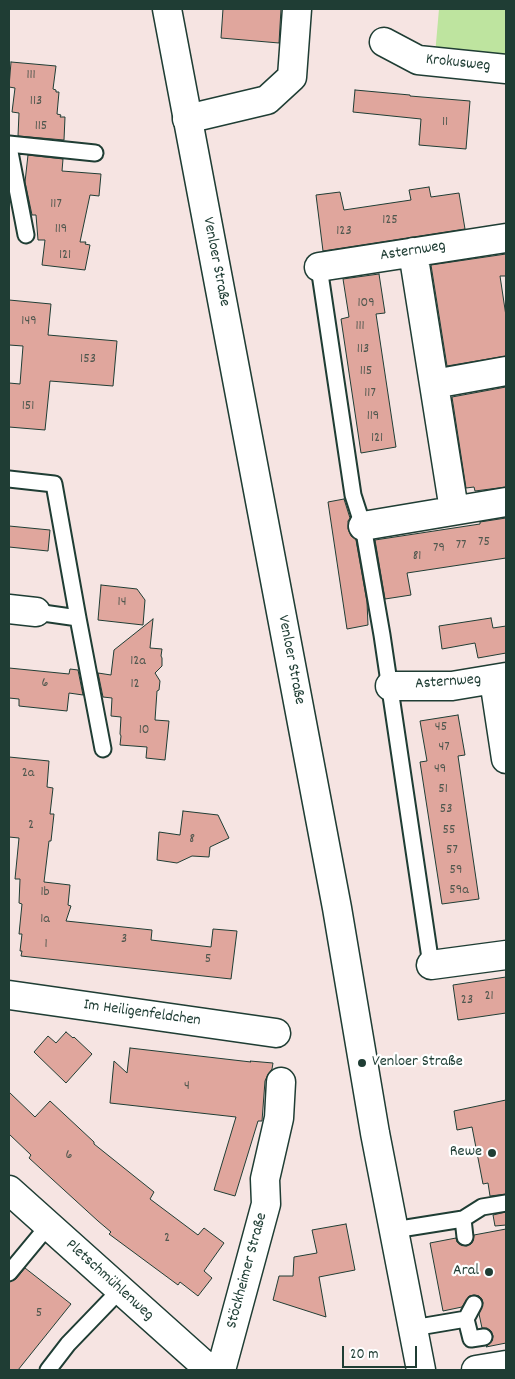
<!DOCTYPE html>
<html>
<head>
<meta charset="utf-8">
<style>
	body { margin:0 }
	#map { position:relative; width:515px; height:1379px; overflow:hidden; background:#f6e4e2; font-family:Dekko,sans-serif }
	canvas { display:block }
	.frame { position:absolute; inset:0; border:10px solid #1f3d34; pointer-events:none }
	.scale { position:absolute; left:342px; top:1346px; width:75px; height:22px; box-sizing:border-box; border:2px solid #1f3d34; border-top:0; padding-left:6px; font-size:15px; line-height:18px; white-space:nowrap; color:#1f3d34; -webkit-text-stroke:4px #fff; paint-order:stroke }
</style>
</head>
<body>
<div id="map">
<canvas width="515" height="1379"></canvas>
<div class="frame"></div>
<div class="scale">20 m</div>
</div>
<script>
const ctx = document.querySelector('canvas').getContext('2d');
ctx.lineJoin = 'round';
function fillPath(path, color) { ctx.fillStyle = color; ctx.fill(path, 'evenodd'); }
const toPath = rows => new Path2D(rows.map(r => 'M' + r).join(''));
function strokePath(path, color, width, dash) { ctx.strokeStyle = color; ctx.lineWidth = width; ctx.lineCap = dash ? 'butt' : 'round'; ctx.setLineDash(dash || []); ctx.stroke(path); }
function write(font, color, halo, rows, align = 'center') {
  ctx.font = font + ' Dekko,sans-serif'; ctx.lineWidth = 4.5; ctx.setLineDash([]); ctx.textBaseline = 'middle'; ctx.strokeStyle = halo; ctx.fillStyle = color; for (const [text, x, y, turn = 0] of rows) {
    ctx.save(); ctx.translate(x, y); ctx.rotate((+turn || 0) * Math.PI / 180); ctx.textAlign = isNaN(turn) ? turn : align; if (halo) ctx.strokeText(text, 0, 0); ctx.fillText(text, 0, 0); ctx.restore();
  }
}
fillPath(toPath([
	[439,9,506,9,506,61,435,55]
]), '#bee49f');
const building = toPath([
	[223,9,281,9,279,43,221,38,223,9],
	[11,62,56,66,53,89,56,90,56,92,59,92,57,114,61,115,60,117,65,117,64,140,18,136,19,113,12,112,15,88,9,87,11,62],
	[355,90,410,95,410,96,470,101,466,149,419,145,421,119,353,112,355,90],
	[28,155,63,159,62,171,101,174,99,196,90,195,80,242,86,242,85,244,90,245,85,270,42,265,45,240,38,240,36,215,32,215,25,182,28,155],
	[429,187,431,197,459,193,465,229,323,251,316,195,340,192,344,210,411,200,409,190,429,187],
	[506,254,506,276,500,276,506,316,506,356,447,366,431,265,506,254],
	[379,274,385,313,376,314,396,447,361,453,341,319,349,317,343,279,379,274],
	[9,300,51,304,48,335,117,341,113,386,50,381,45,430,9,427,9,383,20,384,23,346,9,345,9,300],
	[506,387,506,487,475,491,474,487,466,488,452,397,506,387],
	[344,499,350,518,348,521,348,529,351,536,356,540,367,602,368,625,347,629,328,502,344,499],
	[506,518,506,558,407,573,411,595,385,599,375,540,480,524,480,522,506,518],
	[9,526,50,530,48,551,9,547,9,526],
	[101,585,137,589,145,600,143,625,98,620,101,585],
	[491,618,493,628,506,626,506,653,478,658,475,643,442,649,439,626,491,618],
	[153,619,150,648,162,649,161,656,162,658,162,666,155,673,160,681,159,690,157,691,155,720,169,721,165,760,146,758,147,747,120,745,121,736,120,734,121,717,111,716,112,698,103,697,98,673,111,675,114,650,153,619],
	[9,668,69,674,70,669,78,670,83,695,69,693,67,711,19,706,19,699,9,698,9,668],
	[458,715,465,755,458,756,479,899,442,904,420,762,427,761,420,721,458,715],
	[9,757,49,761,47,787,53,788,50,814,54,814,51,841,49,841,44,882,70,885,68,905,71,906,66,921,152,930,151,940,211,947,213,929,237,931,231,979,21,956,22,951,20,951,22,934,19,934,22,904,19,903,20,879,15,879,19,838,9,837,9,757],
	[183,811,218,815,229,838,210,847,209,857,192,856,177,863,157,860,159,832,180,835,183,811],
	[506,977,506,1013,458,1020,453,985,506,977],
	[66,1032,73,1038,74,1037,92,1054,66,1083,34,1052,48,1036,56,1043,66,1032],
	[130,1048,251,1062,250,1061,273,1063,272,1069,268,1074,265,1081,262,1121,258,1121,235,1196,214,1190,236,1117,110,1103,114,1061,127,1073,130,1048],
	[9,1092,35,1117,50,1101,94,1142,94,1144,154,1192,150,1199,198,1235,204,1228,224,1243,204,1271,212,1278,198,1296,180,1282,178,1285,109,1234,111,1232,98,1221,29,1158,31,1155,9,1134,9,1092],
	[506,1100,506,1194,490,1196,488,1183,483,1184,472,1127,457,1130,454,1111,506,1100],
	[506,1212,506,1225,495,1226,493,1215,506,1212],
	[346,1224,355,1270,319,1277,326,1317,273,1300,279,1276,293,1276,294,1257,317,1253,312,1230,346,1224],
	[506,1229,506,1343,486,1347,492,1341,493,1336,491,1331,487,1328,482,1328,479,1314,483,1303,482,1299,479,1296,474,1295,469,1296,462,1307,443,1311,430,1243,456,1238,457,1242,461,1245,467,1246,471,1244,473,1241,474,1235,506,1229],
	[25,1268,71,1304,18,1370,9,1370,9,1282,16,1279,25,1268]
]);
fillPath(building, '#e0a69d');
strokePath(building, '#1f3d34', 1);
const lane = toPath([
	[9,144,95,153],
	[9,147,26,235],
	[319,267,353,495,363,526,382,635,431,965],
	[9,479,54,484,78,618,103,749],
	[36,612,78,618],
	[463,1219,465,1237],
	[394,1230,463,1219,482,1207,506,1203],
	[9,1273,48,1226],
	[466,1319,471,1339,484,1337],
	[413,1328,466,1319,474,1304],
	[48,1370,68,1344,120,1290]
]);
const street = toPath([
	[384,42,418,60,506,69],
	[187,119,267,100,292,77,297,9],
	[413,252,454,510],
	[319,267,506,238],
	[434,384,506,371],
	[363,526,506,502],
	[9,609,36,612],
	[494,680,506,759],
	[390,686,452,686,506,677],
	[431,965,506,955],
	[9,995,276,1033],
	[9,1190,210,1370],
	[221,1370,266,1204,265,1179,279,1118,281,1082],
	[476,1370,506,1365]
]);
const secondary = toPath([
	[167,9,337,908,375,1133,421,1370]
]);
strokePath(lane, '#1f3d34', 19);
strokePath(street, '#1f3d34', 31);
strokePath(secondary, '#1f3d34', 31);
strokePath(lane, '#fff', 15);
strokePath(street, '#fff', 28);
strokePath(secondary, '#fff', 28);
for (const [x, y, r, color] of [
	[362,1063,5,"#1f3d34"],
	[492,1153,5,"#1f3d34"],
	[489,1272,5,"#1f3d34"]
]) { const dot = new Path2D(); dot.arc(x, y, r, 0, 2 * Math.PI); ctx.fillStyle = color; ctx.fill(dot); strokePath(dot, '#fff', 2); }
write('14px', '#4f574e', null, [
	["111",31,76],
	["113",36,102],
	["11",445,123],
	["115",41,127],
	["117",56,205],
	["125",390,221],
	["119",61,230],
	["123",344,232],
	["121",65,256],
	["109",366,304],
	["149",29,322],
	["111",360,327],
	["113",363,350],
	["153",88,360],
	["115",366,372],
	["117",370,394],
	["151",28,407],
	["119",373,417],
	["121",377,439],
	["75",484,543],
	["77",461,546],
	["79",439,549],
	["81",417,557],
	["14",122,603],
	["12a",138,662],
	["6",45,684],
	["12",135,685],
	["45",441,728],
	["10",144,731],
	["47",444,748],
	["49",440,770],
	["2a",28,774],
	["51",443,790],
	["53",446,810],
	["2",31,826],
	["55",449,831],
	["8",192,840],
	["57",452,851],
	["59",456,871],
	["59a",459,891],
	["1b",45,893],
	["1a",45,920],
	["3",124,940],
	["1",46,945],
	["5",208,960],
	["21",489,997],
	["23",467,1001],
	["4",187,1087],
	["6",69,1156],
	["2",167,1239],
	["5",39,1314]
]);
write('16px', '#1f3d34', '#fff', [
	["Krokusweg",458,64,6],
	["Asternweg",413,252,-9],
	["Venloer Straße",215,262,79],
	["Venloer Straße",290,660,79],
	["Asternweg",448,683,-4],
	["Im Heiligenfeldchen",142,1014,8],
	["Stöckheimer Straße",248,1271,-75],
	["Pletschmühlenweg",109,1281,42]
]);
write('16px', '#1f3d34', '#fff', [
	["Venloer Straße",372,1063,"left"],
	["Rewe",482,1153],
	["Aral",479,1272]
], 'right');
</script>
</body>
</html>
